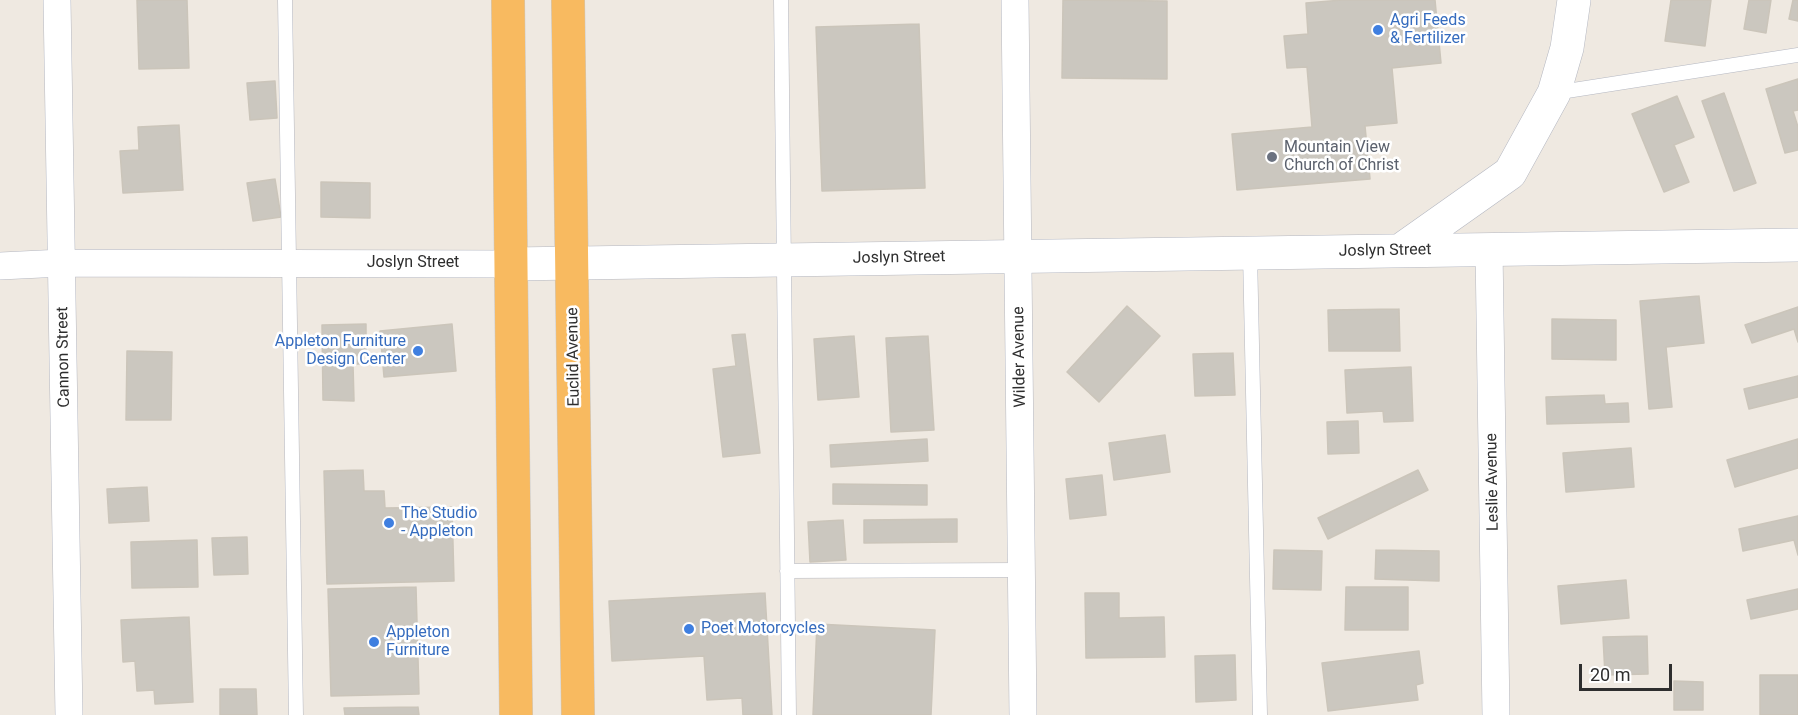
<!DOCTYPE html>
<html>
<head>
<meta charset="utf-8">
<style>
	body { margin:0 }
	#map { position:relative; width:1798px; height:715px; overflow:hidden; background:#efe9e1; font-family:Roboto,sans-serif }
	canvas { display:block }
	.scale { position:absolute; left:1579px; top:664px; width:93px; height:27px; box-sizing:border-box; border:3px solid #2e2e2e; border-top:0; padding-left:8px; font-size:18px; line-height:21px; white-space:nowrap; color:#2e2e2e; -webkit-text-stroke:4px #fff; paint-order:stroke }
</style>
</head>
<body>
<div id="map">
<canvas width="1798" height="715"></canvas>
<div class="scale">20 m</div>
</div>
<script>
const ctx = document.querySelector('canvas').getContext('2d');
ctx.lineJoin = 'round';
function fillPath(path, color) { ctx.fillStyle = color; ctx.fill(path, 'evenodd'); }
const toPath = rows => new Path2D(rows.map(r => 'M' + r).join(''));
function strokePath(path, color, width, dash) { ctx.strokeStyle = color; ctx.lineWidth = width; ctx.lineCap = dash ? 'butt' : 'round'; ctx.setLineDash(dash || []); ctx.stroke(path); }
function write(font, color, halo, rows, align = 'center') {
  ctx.font = font + ' Roboto,sans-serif'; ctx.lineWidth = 5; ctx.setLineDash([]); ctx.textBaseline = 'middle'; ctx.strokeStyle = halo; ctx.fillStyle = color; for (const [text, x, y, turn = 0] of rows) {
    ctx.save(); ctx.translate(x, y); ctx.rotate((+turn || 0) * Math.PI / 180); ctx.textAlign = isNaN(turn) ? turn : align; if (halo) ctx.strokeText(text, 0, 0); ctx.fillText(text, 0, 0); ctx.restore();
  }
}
const building = toPath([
	[137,0,187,0,189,68,139,69,137,0],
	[1063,0,1167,1,1167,79,1062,78,1063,0],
	[1342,0,1435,0,1441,63,1392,68,1397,123,1365,126,1370,179,1237,190,1232,134,1312,127,1307,67,1287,68,1284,36,1308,34,1306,3,1342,0],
	[1671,0,1711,0,1705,46,1665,41,1671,0],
	[1749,0,1771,0,1766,33,1744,29,1749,0],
	[1793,0,1798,0,1798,21,1789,19,1793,0],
	[919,24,925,188,822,191,816,27,919,24],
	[1798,79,1798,110,1793,111,1798,127,1798,150,1785,153,1766,89,1798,79],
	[275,81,277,118,250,120,247,83,275,81],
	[1724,93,1756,183,1734,191,1702,101,1724,93],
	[1677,96,1694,137,1674,145,1689,182,1664,192,1632,114,1677,96],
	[179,125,183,190,123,193,120,151,139,150,138,127,179,125],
	[275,179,281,217,253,221,247,183,275,179],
	[321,182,370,183,370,218,321,217,321,182],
	[1699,296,1704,343,1666,347,1672,407,1649,409,1640,301,1699,296],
	[1127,306,1160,336,1099,402,1067,372,1127,306],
	[1798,307,1798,342,1794,329,1752,343,1745,325,1798,307],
	[1399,309,1400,351,1329,351,1328,310,1399,309],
	[1552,319,1616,320,1616,360,1552,359,1552,319],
	[366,324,366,352,359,352,360,364,353,364,354,401,323,400,322,325,366,324],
	[452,324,456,371,384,377,380,331,452,324],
	[745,334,760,453,723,457,713,369,736,366,732,335,745,334],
	[854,336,859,397,818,400,814,339,854,336],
	[928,336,934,430,891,432,886,338,928,336],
	[127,351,172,352,171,420,126,420,127,351],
	[1233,353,1235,395,1195,396,1193,354,1233,353],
	[1411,367,1413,421,1384,422,1383,411,1347,413,1345,370,1411,367],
	[1798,376,1798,397,1749,409,1744,389,1798,376],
	[1604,395,1605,404,1628,403,1629,422,1547,424,1546,397,1604,395],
	[1358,421,1359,453,1328,454,1327,422,1358,421],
	[1165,435,1170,472,1114,480,1109,443,1165,435],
	[927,439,928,461,831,467,830,445,927,439],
	[1798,439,1798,468,1735,487,1727,460,1798,439],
	[1631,448,1634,487,1566,492,1563,453,1631,448],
	[363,470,364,491,384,491,385,508,452,507,454,581,327,584,324,471,363,470],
	[1418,470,1428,490,1328,539,1318,518,1418,470],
	[1102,475,1106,515,1070,519,1066,479,1102,475],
	[833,484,927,485,927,505,833,504,833,484],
	[147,487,149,521,109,523,107,489,147,487],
	[1798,516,1798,555,1794,540,1743,551,1739,529,1798,516],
	[957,519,957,542,864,543,864,520,957,519],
	[843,520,846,560,810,562,808,522,843,520],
	[247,537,248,574,214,575,212,538,247,537],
	[197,540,198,587,132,588,131,542,197,540],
	[1274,550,1322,551,1321,590,1273,589,1274,550],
	[1376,550,1439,551,1439,581,1375,579,1376,550],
	[1626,580,1629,618,1561,624,1558,586,1626,580],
	[416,587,419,694,331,696,328,589,416,587],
	[1346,587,1408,587,1408,630,1345,630,1346,587],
	[1798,589,1798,609,1751,619,1747,600,1798,589],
	[765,593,772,715,743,715,742,698,707,700,704,656,612,661,609,601,765,593],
	[1085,593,1119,593,1119,618,1164,617,1165,657,1086,658,1085,593],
	[189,617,193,702,155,704,154,690,137,691,135,661,123,662,121,620,189,617],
	[817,624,935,630,931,715,813,715,817,624],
	[1647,636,1648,674,1605,675,1603,637,1647,636],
	[1419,651,1423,683,1416,685,1418,700,1328,711,1322,663,1419,651],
	[1235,655,1236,700,1196,702,1195,656,1235,655],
	[1760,675,1798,675,1798,715,1760,715,1760,675],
	[1674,681,1703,682,1703,710,1674,710,1674,681],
	[220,689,256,689,257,715,220,715,220,689],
	[418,707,419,715,345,715,344,708,418,707]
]);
fillPath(building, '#cbc7bf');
strokePath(building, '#cbc5ba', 1.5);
const service = toPath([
	[285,0,296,715],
	[781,0,789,715],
	[1554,93,1798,55],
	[1250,253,1260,715],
	[787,571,1022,570]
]);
const minor = toPath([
	[57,0,69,715],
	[1015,0,1023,715],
	[1489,249,1496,715],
	[0,266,62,263,511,264]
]);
const tertiary = toPath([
	[1401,250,1510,173,1554,93,1567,48,1574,0],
	[511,264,1798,245]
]);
const trunk = toPath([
	[508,0,516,715],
	[568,0,578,715]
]);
strokePath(service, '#b4b7c1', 15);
strokePath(minor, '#b4b7c1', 28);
strokePath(tertiary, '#b4b7c1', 34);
strokePath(trunk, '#c9c9c9', 34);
strokePath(service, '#fff', 14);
strokePath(minor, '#fff', 27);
strokePath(tertiary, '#fff', 33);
strokePath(trunk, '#f8ba60', 33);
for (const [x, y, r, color] of [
	[1378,30,6,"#3f7fe0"],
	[1272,157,6,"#6b7280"],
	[418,351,6,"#3f7fe0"],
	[389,523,6,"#3f7fe0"],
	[689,629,6,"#3f7fe0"],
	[374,642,6,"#3f7fe0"]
]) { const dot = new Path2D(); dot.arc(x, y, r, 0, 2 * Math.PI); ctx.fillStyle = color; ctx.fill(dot); strokePath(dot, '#fff', 2); }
write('16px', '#366cbe', '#fff', [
	["Agri Feeds",1390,21],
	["& Fertilizer",1390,39],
	["Appleton Furniture",406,342,"right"],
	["Design Center",406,360,"right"],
	["The Studio",401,514],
	["- Appleton",401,532],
	["Poet Motorcycles",701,629],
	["Appleton",386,633],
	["Furniture",386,651]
], 'left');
write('16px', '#5b616d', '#fff', [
	["Mountain View",1284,148],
	["Church of Christ",1284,166]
], 'left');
write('16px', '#2e2e2e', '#fff', [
	["Joslyn Street",1385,251,-1],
	["Joslyn Street",899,258,-1],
	["Joslyn Street",413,263],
	["Cannon Street",64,357,-91],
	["Euclid Avenue",574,357,-91],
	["Wilder Avenue",1020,357,-91],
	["Leslie Avenue",1493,482,-91]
]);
</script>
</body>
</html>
